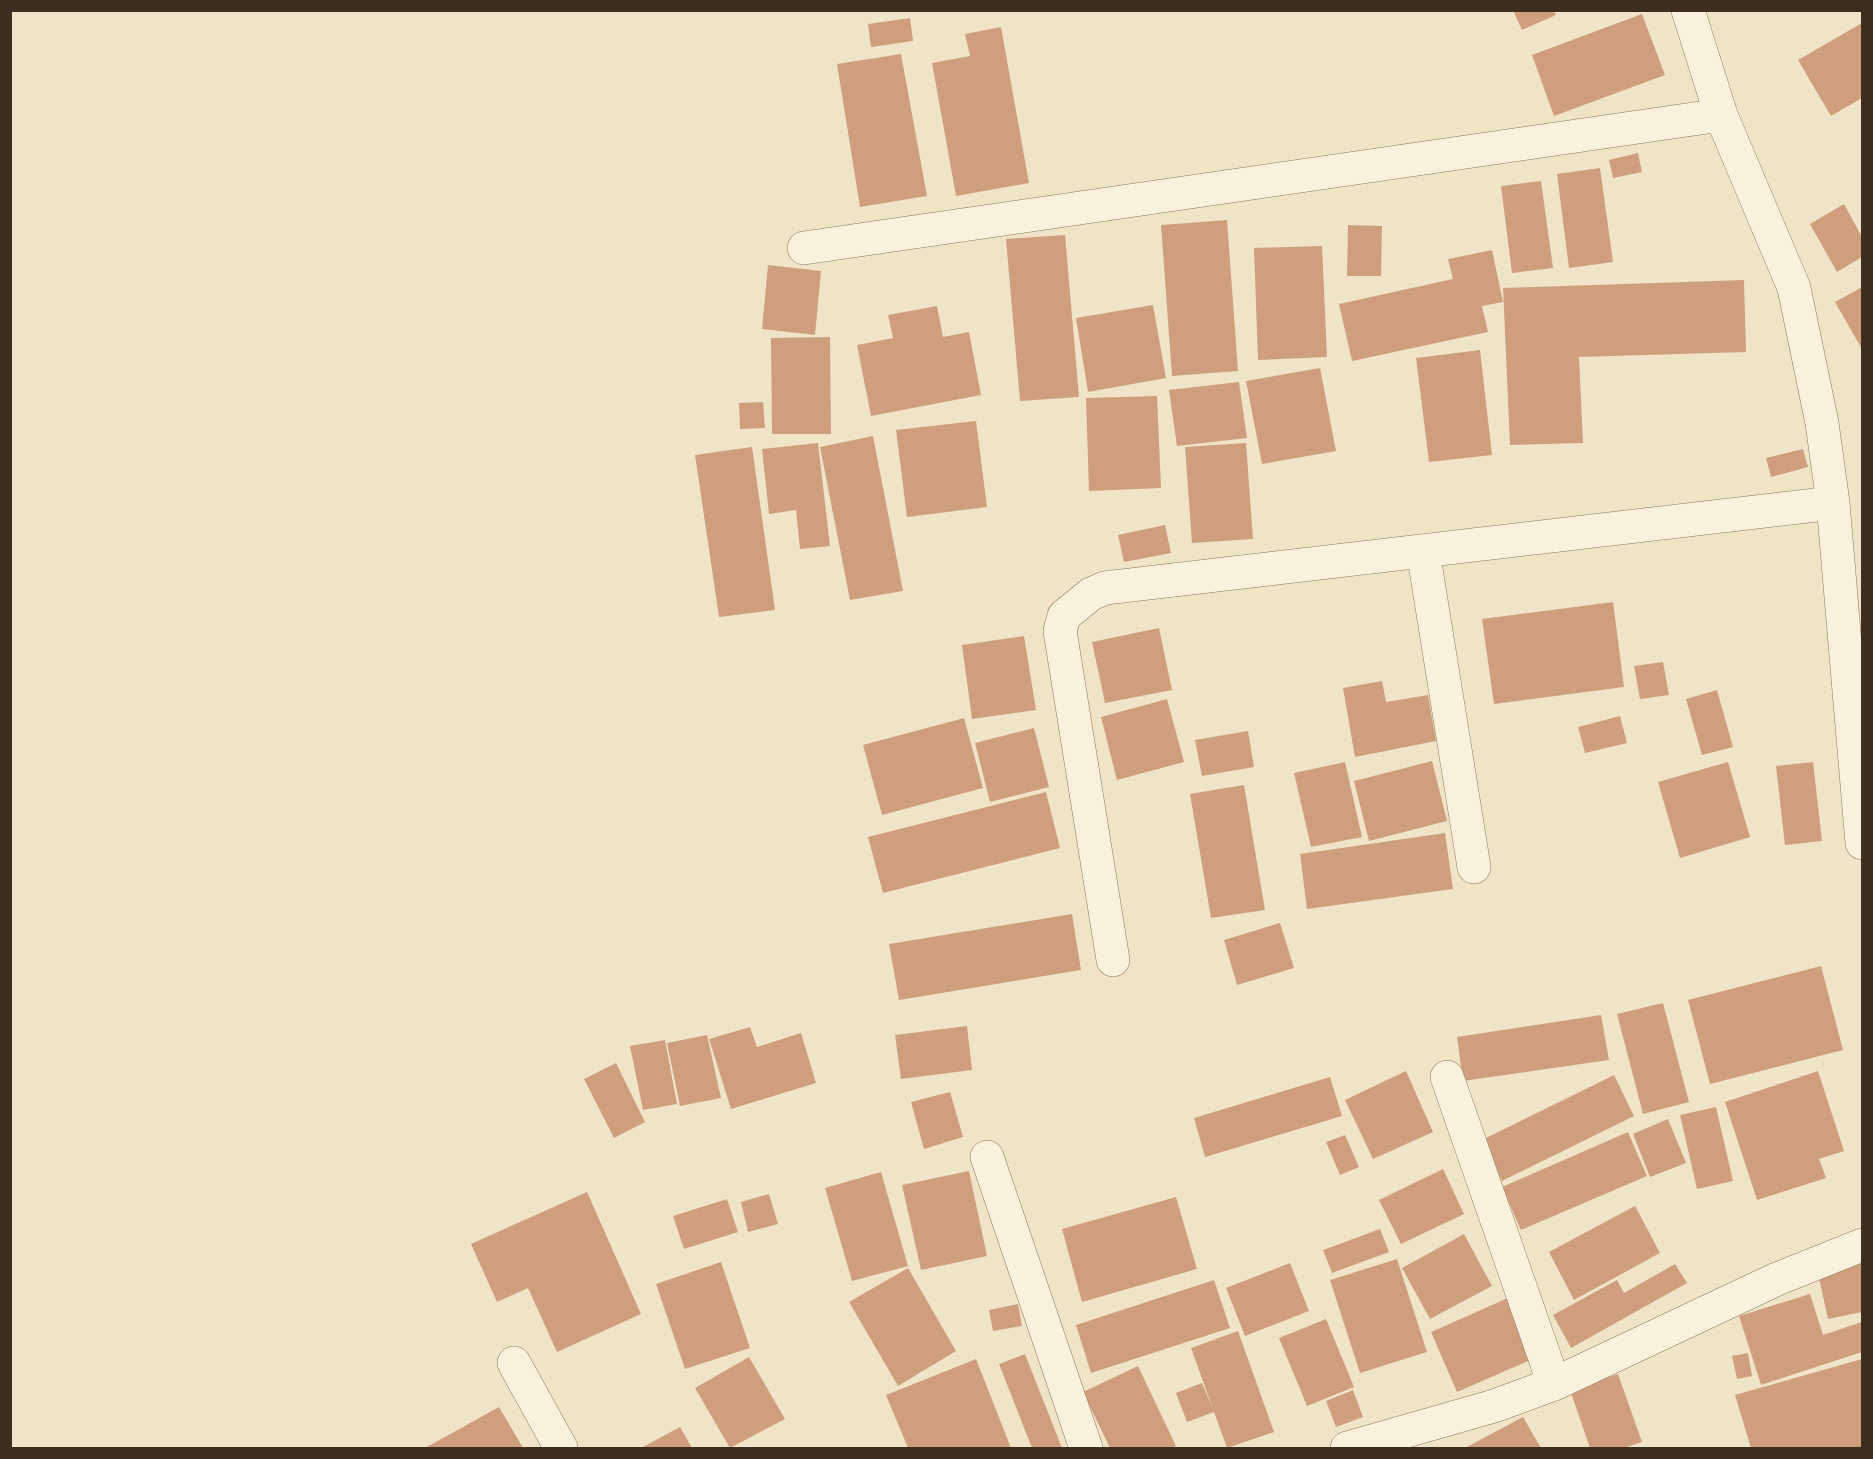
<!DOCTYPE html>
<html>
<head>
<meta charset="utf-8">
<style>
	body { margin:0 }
	#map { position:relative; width:1873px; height:1459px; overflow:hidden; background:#f0e4c8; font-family:Literata,serif }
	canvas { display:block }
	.frame { position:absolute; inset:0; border:12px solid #3d2e20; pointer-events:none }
</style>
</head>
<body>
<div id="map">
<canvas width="1873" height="1459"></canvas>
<div class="frame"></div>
</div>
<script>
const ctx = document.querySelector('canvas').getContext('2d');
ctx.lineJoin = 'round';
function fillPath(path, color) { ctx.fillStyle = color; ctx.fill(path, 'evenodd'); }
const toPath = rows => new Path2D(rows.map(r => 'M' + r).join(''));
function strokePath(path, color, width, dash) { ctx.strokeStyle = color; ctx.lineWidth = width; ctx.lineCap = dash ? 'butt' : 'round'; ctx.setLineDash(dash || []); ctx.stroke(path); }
fillPath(toPath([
	[1513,10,1554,10,1556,15,1522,30],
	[1642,14,1665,75,1554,116,1532,55],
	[910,18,913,41,871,47,868,24],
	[1862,23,1862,98,1831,116,1798,60],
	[1001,27,1029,183,956,196,932,63,970,56,965,34],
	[901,54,927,196,860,207,837,64],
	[1638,153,1642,172,1613,178,1609,160],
	[1600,168,1613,262,1569,268,1557,174],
	[1541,181,1553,268,1512,273,1501,186],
	[1844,204,1862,237,1862,257,1837,272,1810,224],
	[1227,220,1238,371,1172,376,1161,225],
	[1348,225,1382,226,1381,276,1347,276],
	[1065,235,1079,397,1020,401,1006,239],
	[1322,246,1327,357,1258,360,1254,248],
	[1492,250,1503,302,1482,306,1488,332,1352,361,1339,304,1453,279,1448,259],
	[768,265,821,271,815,335,762,329],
	[1744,280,1746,352,1579,357,1583,443,1510,445,1503,288],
	[1862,287,1862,349,1835,302],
	[1153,305,1166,378,1088,392,1076,318],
	[937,306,943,337,969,332,981,395,871,416,857,345,893,338,888,315],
	[830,337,831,434,772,434,771,338],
	[1480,350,1492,455,1429,462,1416,358],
	[1320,368,1336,451,1262,464,1246,381],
	[1239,382,1247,438,1177,446,1169,390],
	[1157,396,1161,488,1089,491,1086,398],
	[763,402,765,428,740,429,739,403],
	[976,421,987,507,907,517,896,430],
	[873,436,903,591,850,600,820,447],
	[818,443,830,546,800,549,796,510,769,514,762,449],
	[1246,443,1253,539,1192,543,1185,447],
	[752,447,775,610,719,617,695,455],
	[1803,449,1808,467,1771,477,1766,458],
	[1165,525,1171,553,1124,562,1118,535],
	[1613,602,1624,687,1494,704,1482,619],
	[1159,628,1172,690,1105,703,1092,642],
	[1024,636,1036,710,972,719,962,645],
	[1663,662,1669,695,1640,699,1634,666],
	[1382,681,1386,702,1428,695,1436,741,1355,757,1343,688],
	[1717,690,1733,747,1702,755,1686,699],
	[1167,699,1184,762,1117,780,1101,717],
	[1620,716,1627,743,1585,753,1578,727],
	[964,718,983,788,882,815,863,745],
	[1034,728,1049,787,990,802,975,743],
	[1248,731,1254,767,1202,776,1195,740],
	[1432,761,1447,821,1369,841,1354,781],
	[1345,762,1362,837,1311,847,1294,773],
	[1728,762,1750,837,1680,858,1658,782],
	[1813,762,1822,841,1785,845,1776,766],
	[1244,785,1265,910,1211,918,1190,794],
	[1046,792,1060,848,883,893,868,837],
	[1445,833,1453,889,1307,909,1300,854],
	[1072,914,1081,970,899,1000,889,944],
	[1280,923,1294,968,1237,985,1224,940],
	[1821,966,1843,1050,1710,1084,1688,1000],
	[1663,1003,1689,1102,1643,1114,1617,1014],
	[1601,1015,1609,1060,1463,1081,1457,1037],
	[967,1026,972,1070,901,1079,895,1035],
	[750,1027,757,1047,801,1033,816,1083,731,1109,709,1039],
	[707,1035,721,1098,680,1106,667,1043],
	[665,1040,677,1104,643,1110,630,1046],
	[616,1063,645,1122,614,1138,584,1079],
	[1406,1071,1433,1132,1373,1159,1345,1100],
	[1818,1071,1844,1151,1819,1159,1826,1178,1757,1200,1725,1102],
	[1614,1075,1634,1116,1502,1181,1482,1140],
	[1330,1077,1342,1116,1205,1157,1194,1118],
	[950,1092,963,1137,924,1149,911,1102],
	[1716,1107,1733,1181,1697,1189,1680,1115],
	[1668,1119,1686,1163,1650,1177,1633,1134],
	[1628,1132,1647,1176,1521,1230,1502,1187],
	[1345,1135,1359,1167,1340,1175,1326,1142],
	[1443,1169,1464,1214,1401,1244,1379,1200],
	[969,1171,987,1256,921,1270,902,1185],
	[881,1172,908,1266,852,1281,825,1188],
	[587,1192,641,1314,557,1352,528,1288,497,1302,471,1244],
	[769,1194,778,1224,748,1232,741,1202],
	[1176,1197,1197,1269,1082,1302,1062,1229],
	[727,1199,738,1232,684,1249,673,1216],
	[1635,1206,1660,1253,1574,1300,1549,1252],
	[1380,1229,1389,1252,1332,1273,1323,1250],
	[1464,1234,1492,1286,1430,1319,1402,1268],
	[1397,1259,1427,1352,1360,1373,1330,1280],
	[721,1262,750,1348,685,1369,656,1284],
	[1290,1263,1309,1311,1245,1336,1226,1288],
	[1862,1263,1862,1312,1828,1319,1818,1273],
	[1675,1264,1687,1283,1571,1348,1553,1315,1617,1280,1624,1293],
	[908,1268,956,1351,898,1386,849,1302],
	[1214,1280,1230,1328,1091,1373,1076,1325],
	[1810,1294,1823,1335,1862,1322,1862,1352,1761,1385,1739,1316],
	[1508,1298,1535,1358,1457,1392,1431,1332],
	[1018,1304,1022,1326,993,1331,989,1310],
	[1326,1319,1354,1387,1307,1406,1279,1338],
	[1238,1331,1274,1432,1227,1448,1214,1412,1187,1422,1176,1393,1202,1383,1213,1409,1191,1348],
	[1748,1353,1752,1376,1737,1379,1732,1356],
	[1025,1354,1062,1448,1032,1448,999,1364],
	[749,1357,785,1419,730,1448,695,1388],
	[976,1359,1011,1448,908,1448,886,1395],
	[1862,1359,1862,1447,1751,1448,1735,1395],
	[1138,1366,1176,1446,1171,1448,1110,1448,1083,1392],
	[1618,1374,1642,1442,1624,1448,1590,1448,1570,1390],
	[1353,1390,1363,1417,1336,1427,1326,1401],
	[499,1407,523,1448,425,1448],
	[1523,1417,1541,1448,1465,1448],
	[680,1427,692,1448,641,1448]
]), '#cf9f7d');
const street = toPath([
	[1688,10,1721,115,1794,288,1822,423,1833,503,1862,843],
	[804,248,1721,115],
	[1423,551,1474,867],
	[1113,960,1060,631,1064,616,1091,594,1105,588,1833,503],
	[1447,1077,1554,1384],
	[987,1157,1086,1448],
	[514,1363,561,1448],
	[1347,1448,1494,1406,1554,1384,1777,1279,1862,1245]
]);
strokePath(street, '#8d765c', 34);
strokePath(street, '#faf1dc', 33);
</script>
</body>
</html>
